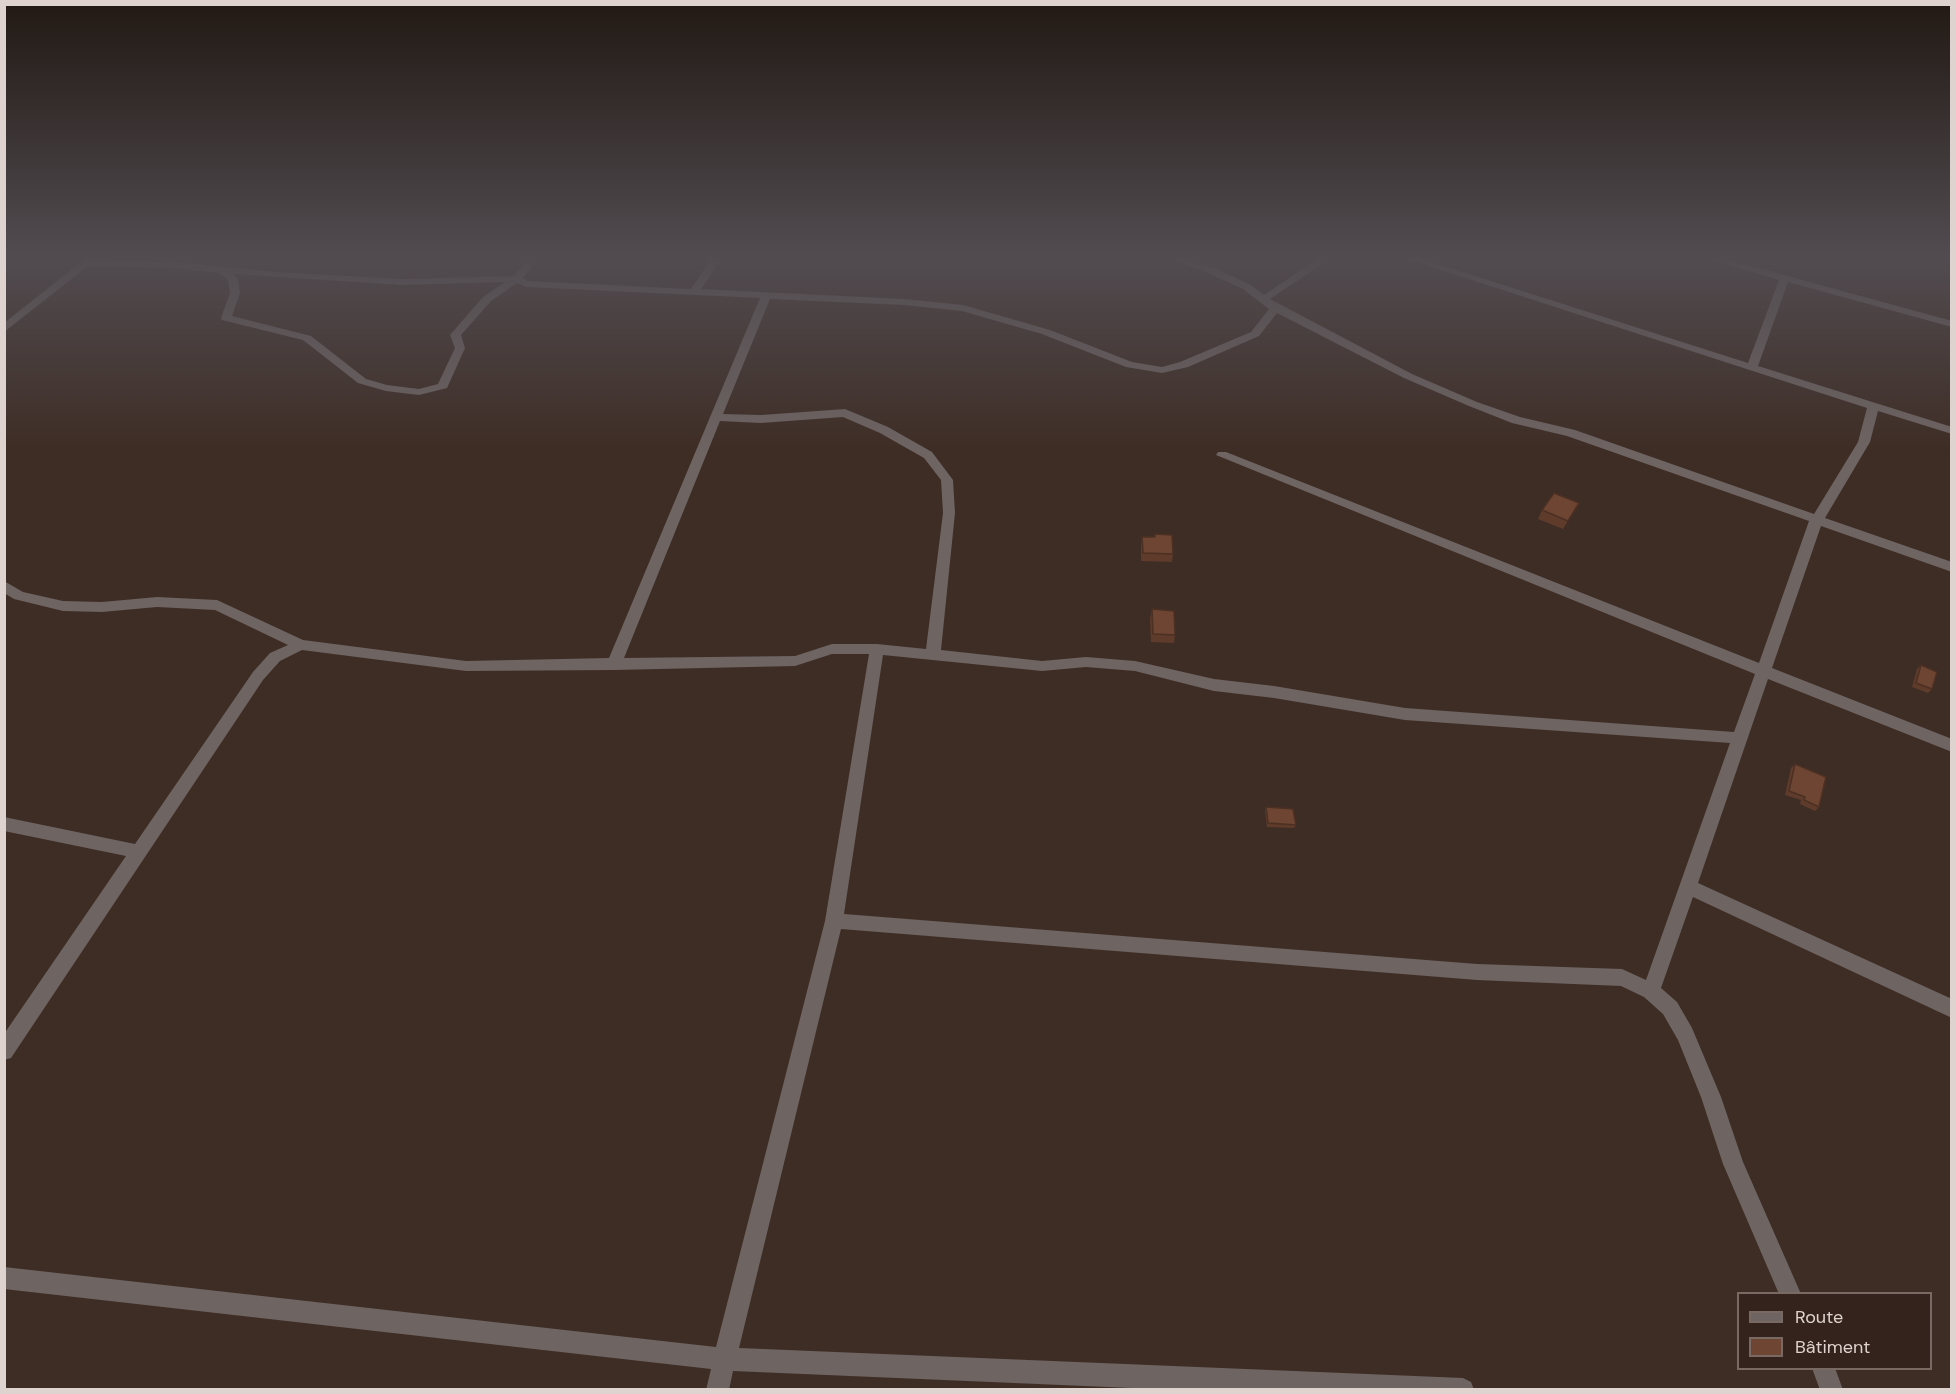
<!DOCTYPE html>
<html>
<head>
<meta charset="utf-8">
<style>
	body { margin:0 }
	#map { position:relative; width:1956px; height:1394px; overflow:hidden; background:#3e2d25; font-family:"DM Sans",sans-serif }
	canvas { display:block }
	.frame { position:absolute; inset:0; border:6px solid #ded3ce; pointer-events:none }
	.legend { position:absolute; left:1737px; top:1292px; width:195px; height:78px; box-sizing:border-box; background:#34231c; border:2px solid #786963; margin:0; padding:8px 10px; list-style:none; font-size:18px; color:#ded3ce }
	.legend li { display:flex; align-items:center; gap:12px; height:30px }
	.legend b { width:30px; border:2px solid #786963 }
</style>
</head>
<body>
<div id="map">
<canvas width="1956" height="1394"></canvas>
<div class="frame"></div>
<ul class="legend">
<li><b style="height:8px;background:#6e6462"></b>Route</li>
<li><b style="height:16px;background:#6d4532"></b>Bâtiment</li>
</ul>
</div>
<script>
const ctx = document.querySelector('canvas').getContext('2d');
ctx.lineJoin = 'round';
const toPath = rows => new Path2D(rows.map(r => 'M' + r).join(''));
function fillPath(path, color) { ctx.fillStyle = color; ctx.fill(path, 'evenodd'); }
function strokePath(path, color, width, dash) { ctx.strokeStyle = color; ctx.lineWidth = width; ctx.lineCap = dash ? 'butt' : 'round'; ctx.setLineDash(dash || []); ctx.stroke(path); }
fillPath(toPath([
	[86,258,97,258,95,260,167,262,166,258,176,258,177,262,275,272,402,279,514,276,528,258,538,258,523,278,528,281,691,289,712,258,722,258,701,289,904,299,963,305,1050,330,1132,362,1162,367,1180,362,1251,332,1269,309,1243,289,1204,271,1165,258,1180,258,1212,267,1251,285,1264,295,1319,258,1331,258,1270,299,1412,374,1477,402,1520,417,1575,430,1814,514,1858,442,1867,408,1404,258,1419,258,1748,363,1779,280,1706,258,1722,258,1952,321,1952,327,1788,282,1758,366,1952,427,1952,434,1878,411,1870,442,1825,518,1952,562,1952,572,1821,526,1772,668,1952,739,1952,752,1768,679,1698,883,1952,999,1952,1018,1693,897,1661,988,1677,1002,1692,1028,1721,1097,1743,1162,1801,1294,1779,1294,1723,1164,1701,1097,1678,1040,1663,1014,1644,997,1621,986,1477,980,841,929,739,1348,1463,1378,1471,1382,1474,1390,1178,1390,733,1371,729,1390,706,1390,711,1369,4,1289,4,1267,716,1347,825,921,869,654,832,654,795,666,614,670,466,671,302,650,280,661,263,680,11,1058,4,1060,4,1034,126,856,4,831,4,817,135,844,253,672,270,653,288,645,215,610,157,607,102,612,63,611,14,599,4,593,4,581,23,592,63,601,102,602,157,597,217,600,303,640,466,661,609,658,760,298,526,287,517,283,491,301,461,335,465,348,447,388,419,395,386,391,358,383,303,340,222,320,221,318,230,293,228,280,219,273,172,268,88,266,4,332,4,323,86,258],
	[233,274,402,285,505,282,483,297,450,335,455,348,438,384,419,389,387,385,366,379,311,336,232,316,240,293,238,279,233,274],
	[770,299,904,305,962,311,1042,334,1126,367,1162,373,1188,367,1259,336,1277,313,1404,378,1469,406,1512,423,1567,436,1809,521,1759,663,1226,452,1218,452,1216,455,1755,674,1734,732,1405,708,1274,686,1214,679,1135,661,1086,657,1042,661,941,650,955,513,953,480,932,452,888,427,845,409,761,415,723,414,770,299],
	[843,417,880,433,924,458,941,480,943,513,926,649,877,644,832,644,795,656,624,658,720,421,761,423,843,417],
	[883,655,1042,671,1086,667,1135,671,1214,691,1274,698,1405,720,1730,743,1646,980,1622,969,1477,964,844,914,883,655],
	[1812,1368,1835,1368,1843,1390,1820,1390,1812,1368]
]), '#6e6462');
fillPath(toPath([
	[1579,503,1563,529,1538,519,1542,510],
	[1155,534,1173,554,1172,562,1141,561,1141,545,1142,537,1154,537],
	[1152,609,1175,635,1174,643,1151,642,1150,618],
	[1921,665,1932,689,1928,693,1912,687,1917,669],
	[1795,764,1819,807,1815,811,1800,804,1801,800,1785,795,1791,768],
	[1266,807,1296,825,1294,828,1267,827,1265,811]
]), '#5e3b2b');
const building = toPath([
	[1554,493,1579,503,1568,521,1542,510,1554,493],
	[1155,534,1172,535,1173,554,1143,553,1142,537,1155,537,1155,534],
	[1152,609,1174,611,1175,635,1153,634,1152,609],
	[1921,665,1937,672,1932,689,1916,683,1921,665],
	[1795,764,1826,777,1819,807,1804,800,1805,797,1789,791,1795,764],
	[1266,807,1293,809,1296,825,1268,823,1266,807]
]);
fillPath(building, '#6d4532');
strokePath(building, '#4c3023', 1.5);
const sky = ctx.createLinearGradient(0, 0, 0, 453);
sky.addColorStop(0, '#221914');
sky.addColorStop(0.57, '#524c51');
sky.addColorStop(1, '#524c5100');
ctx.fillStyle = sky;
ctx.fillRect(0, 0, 1956, 453);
</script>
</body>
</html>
